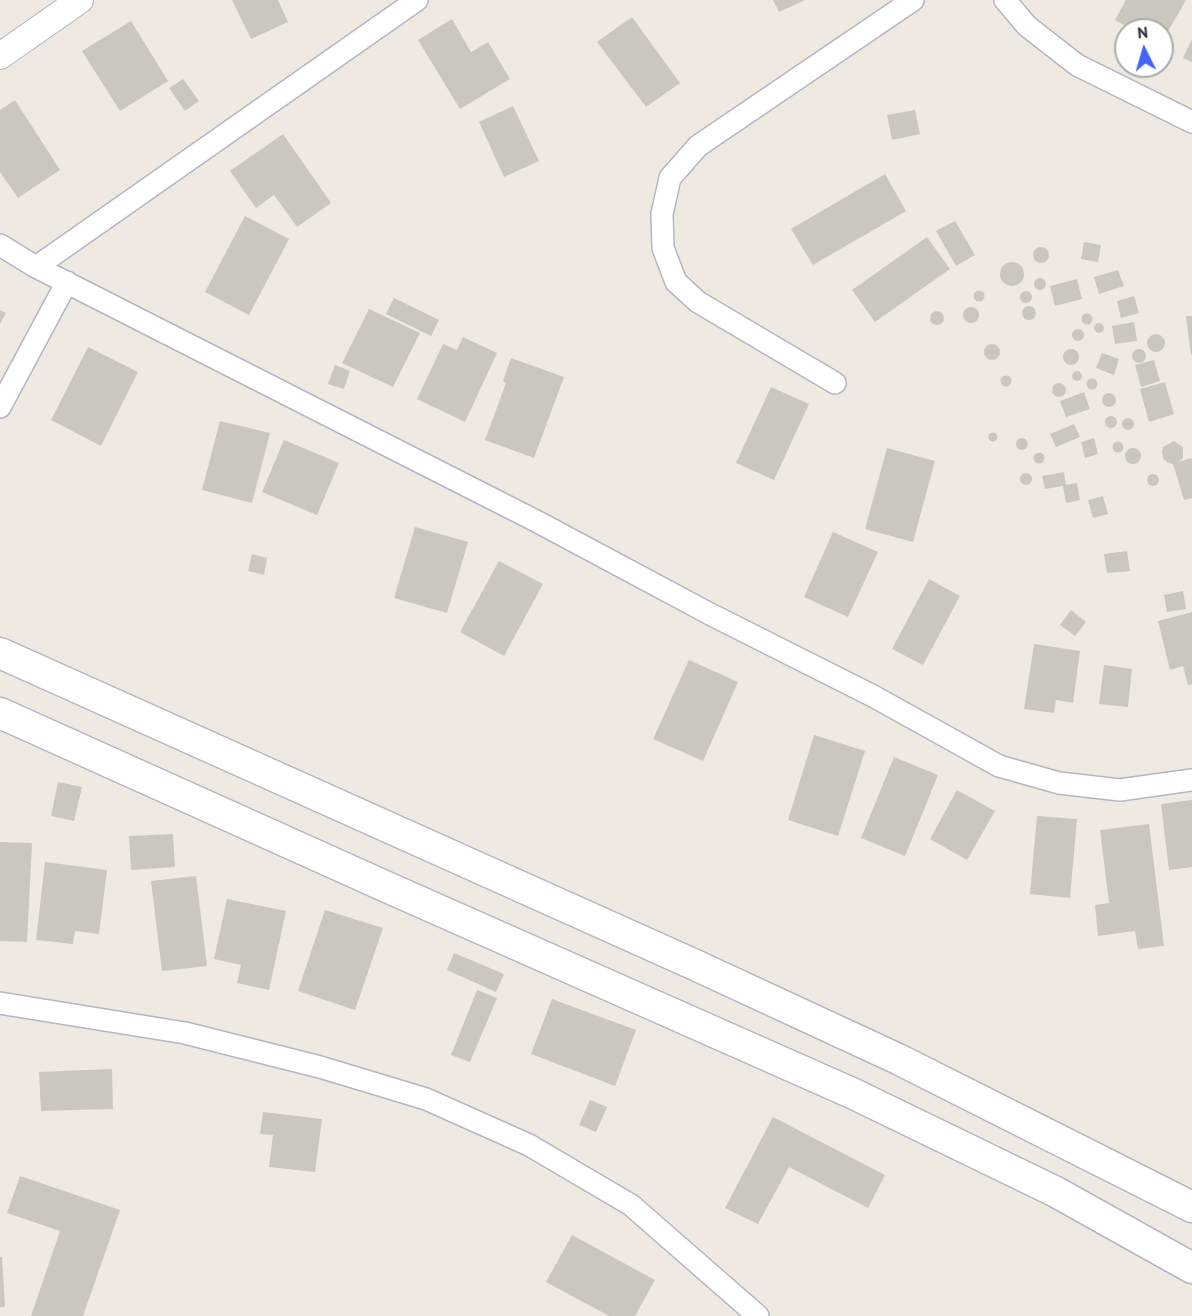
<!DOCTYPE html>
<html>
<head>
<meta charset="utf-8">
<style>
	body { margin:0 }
	#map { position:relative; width:1192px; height:1316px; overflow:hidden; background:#efe9e1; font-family:"PT Sans",sans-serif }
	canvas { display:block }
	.north { position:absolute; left:1114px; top:18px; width:60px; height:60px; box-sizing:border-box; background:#fff; border:2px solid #ababab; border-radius:50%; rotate:355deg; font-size:16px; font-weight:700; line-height:24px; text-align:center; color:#2e2e2e }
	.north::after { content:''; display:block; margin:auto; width:21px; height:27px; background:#4264fb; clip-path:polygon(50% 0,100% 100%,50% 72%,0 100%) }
</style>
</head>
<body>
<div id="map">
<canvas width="1192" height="1316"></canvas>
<div class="north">N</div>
</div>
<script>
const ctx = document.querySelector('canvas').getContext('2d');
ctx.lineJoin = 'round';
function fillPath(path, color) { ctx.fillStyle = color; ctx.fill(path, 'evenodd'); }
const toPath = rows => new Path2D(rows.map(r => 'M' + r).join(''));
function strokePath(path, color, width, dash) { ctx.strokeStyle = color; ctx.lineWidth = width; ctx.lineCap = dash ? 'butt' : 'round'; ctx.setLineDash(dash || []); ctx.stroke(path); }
fillPath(toPath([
	[232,0,278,0,288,22,251,39],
	[773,0,805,0,779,12],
	[1126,0,1186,0,1162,42,1162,30,1133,30,1115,20],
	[632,17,680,83,646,107,597,42],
	[452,19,471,52,488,42,510,79,460,109,418,40],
	[131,21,168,81,120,111,82,51],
	[1192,39,1192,62,1183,58],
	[183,79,199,101,185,111,169,88],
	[15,100,60,170,18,198,0,172,0,110],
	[513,106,539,161,504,177,479,122],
	[915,110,920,134,892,140,887,115],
	[283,134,331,203,297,227,274,195,256,208,230,171],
	[885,174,906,211,813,265,791,229],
	[245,216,289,239,249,315,205,292],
	[955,221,975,255,956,266,936,231],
	[927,237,950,269,875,322,852,290],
	[1084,242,1101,245,1098,262,1081,259],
	'1033 255a8 8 0 1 1 16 0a8 8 0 1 1-16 0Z',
	'1000 274a12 12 0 1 1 24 0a12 12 0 1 1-24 0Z',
	[1118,270,1124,286,1099,294,1094,277],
	'1034 284a6 6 0 1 1 12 0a6 6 0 1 1-12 0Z',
	[1077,279,1082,299,1055,306,1050,286],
	'973.5 296a5.5 5.5 0 1 1 11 0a5.5 5.5 0 1 1-11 0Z',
	'1020 297a6 6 0 1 1 12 0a6 6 0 1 1-12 0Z',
	[1134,296,1139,313,1121,318,1117,301],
	[394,298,439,320,431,336,386,314],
	'1022 313a7 7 0 1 1 14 0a7 7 0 1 1-14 0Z',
	'963 315a8 8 0 1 1 16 0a8 8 0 1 1-16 0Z',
	[369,309,420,333,393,387,342,363],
	[0,310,6,313,0,324],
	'930 318a7 7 0 1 1 14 0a7 7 0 1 1-14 0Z',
	'1081.5 319a5.5 5.5 0 1 1 11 0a5.5 5.5 0 1 1-11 0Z',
	[1186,316,1192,316,1192,355,1191,355],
	[1134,322,1137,341,1115,344,1112,326],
	'1094 328a5 5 0 1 1 10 0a5 5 0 1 1-10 0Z',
	'1072 335a6 6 0 1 1 12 0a6 6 0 1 1-12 0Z',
	'1147 343a9 9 0 1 1 18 0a9 9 0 1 1-18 0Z',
	[463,337,497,353,465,422,417,399,443,344,457,350],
	'984 352a8 8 0 1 1 16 0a8 8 0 1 1-16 0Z',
	[88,347,138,372,101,446,51,420],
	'1132 356a7 7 0 1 1 14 0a7 7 0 1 1-14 0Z',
	'1063 357a8 8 0 1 1 16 0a8 8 0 1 1-16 0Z',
	[1102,353,1119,359,1114,375,1096,368],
	[511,358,564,377,534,458,485,440,506,383,503,381],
	[1154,360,1160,381,1141,387,1135,365],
	[335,365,350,371,344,389,328,384],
	'1072 376a5 5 0 1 1 10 0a5 5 0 1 1-10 0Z',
	'1000.5 381a5.5 5.5 0 1 1 11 0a5.5 5.5 0 1 1-11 0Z',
	'1086.5 384a5.5 5.5 0 1 1 11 0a5.5 5.5 0 1 1-11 0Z',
	[1165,382,1174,414,1149,422,1140,389],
	'1052 390a7 7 0 1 1 14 0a7 7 0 1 1-14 0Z',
	[771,387,809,404,774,480,736,463],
	[1084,392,1090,409,1066,417,1060,401],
	'1102 400a7 7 0 1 1 14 0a7 7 0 1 1-14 0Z',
	'1105 422a6 6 0 1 1 12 0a6 6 0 1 1-12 0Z',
	'1122 424a6 6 0 1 1 12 0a6 6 0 1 1-12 0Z',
	[220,421,270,433,252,503,202,490],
	[1074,424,1080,437,1056,447,1050,434],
	'988.5 437a4.5 4.5 0 1 1 9 0a4.5 4.5 0 1 1-9 0Z',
	[1094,438,1098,454,1085,458,1081,442],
	'1016 444a6 6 0 1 1 12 0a6 6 0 1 1-12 0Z',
	[284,440,339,463,317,515,262,492],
	[1174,441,1183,447,1183,458,1179,462,1191,458,1192,460,1192,498,1184,500,1173,464,1167,462,1163,458,1162,452,1163,447],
	'1112.5 447a5.5 5.5 0 1 1 11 0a5.5 5.5 0 1 1-11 0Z',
	'1125 456a8 8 0 1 1 16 0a8 8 0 1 1-16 0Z',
	[887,448,935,461,913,542,865,529],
	'1033.5 458a5.5 5.5 0 1 1 11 0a5.5 5.5 0 1 1-11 0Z',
	[1064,472,1066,485,1077,483,1080,500,1066,503,1063,486,1045,489,1042,476],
	'1020 479a6 6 0 1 1 12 0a6 6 0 1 1-12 0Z',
	'1147 480a6 6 0 1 1 12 0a6 6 0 1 1-12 0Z',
	[1103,496,1108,514,1093,518,1088,500],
	[415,527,468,542,447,613,394,598],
	[833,532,878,552,848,617,804,597],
	[1127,551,1130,571,1107,573,1104,554],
	[252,554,267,558,264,575,248,571],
	[499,561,543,584,504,656,460,632],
	[929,579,960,596,923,665,892,649],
	[1183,591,1186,609,1167,612,1164,595],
	[1071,610,1086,622,1075,636,1060,625],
	[1192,612,1192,684,1188,685,1183,666,1170,670,1158,621],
	[1034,644,1080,651,1073,703,1056,700,1054,713,1024,709],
	[689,660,738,682,703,761,653,739],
	[1104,665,1132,669,1128,707,1099,704],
	[814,735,865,751,838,836,788,820],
	[894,757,938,775,905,856,861,838],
	[58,782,82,787,74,821,51,816],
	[957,790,995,811,967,860,930,839],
	[1192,800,1192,867,1169,870,1161,804],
	[1037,816,1077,819,1070,898,1030,894],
	[1149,824,1164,946,1138,949,1135,931,1098,936,1095,905,1109,903,1100,830],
	[173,834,175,867,131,870,129,836],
	[0,842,32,843,27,942,0,941],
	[45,862,107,870,99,934,75,931,73,944,36,940],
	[196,876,207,966,162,971,151,881],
	[227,899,286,911,269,990,237,983,241,965,214,959],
	[325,910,383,928,355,1010,298,991],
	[454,953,504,974,496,992,447,970],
	[477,990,497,998,470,1062,451,1055],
	[552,999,636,1030,615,1086,531,1054],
	[112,1069,113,1109,41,1111,39,1072],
	[590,1100,607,1107,596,1132,579,1125],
	[263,1112,322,1119,315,1172,269,1167,273,1135,260,1134],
	[773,1117,885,1175,868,1208,789,1167,758,1224,725,1208],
	[20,1176,120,1210,83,1316,31,1316,60,1231,7,1213],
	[572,1235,655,1280,635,1316,609,1316,546,1282],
	[0,1257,2,1257,5,1307,0,1307]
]), '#cbc7bf');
const minor = toPath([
	[1005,0,1027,26,1077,65,1192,122],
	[0,245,36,267,538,522,710,614,873,696,999,766,1059,783,1120,790,1192,780],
	[36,267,417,0],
	[835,383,698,302,676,282,663,248,662,214,670,178,698,146,913,0],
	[0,407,67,282],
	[0,1003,185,1033,320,1067,426,1099,529,1145,631,1205,758,1316]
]);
const tertiary = toPath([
	[0,56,80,0]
]);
const secondary = toPath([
	[0,653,693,964,898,1059,1192,1207],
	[0,713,389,888,854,1094,1056,1192,1192,1268]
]);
strokePath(minor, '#b4b7c1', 24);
strokePath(tertiary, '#b4b7c1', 28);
strokePath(secondary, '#b4b7c1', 33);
strokePath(minor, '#fff', 21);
strokePath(tertiary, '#fff', 26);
strokePath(secondary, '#fff', 30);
</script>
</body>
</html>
